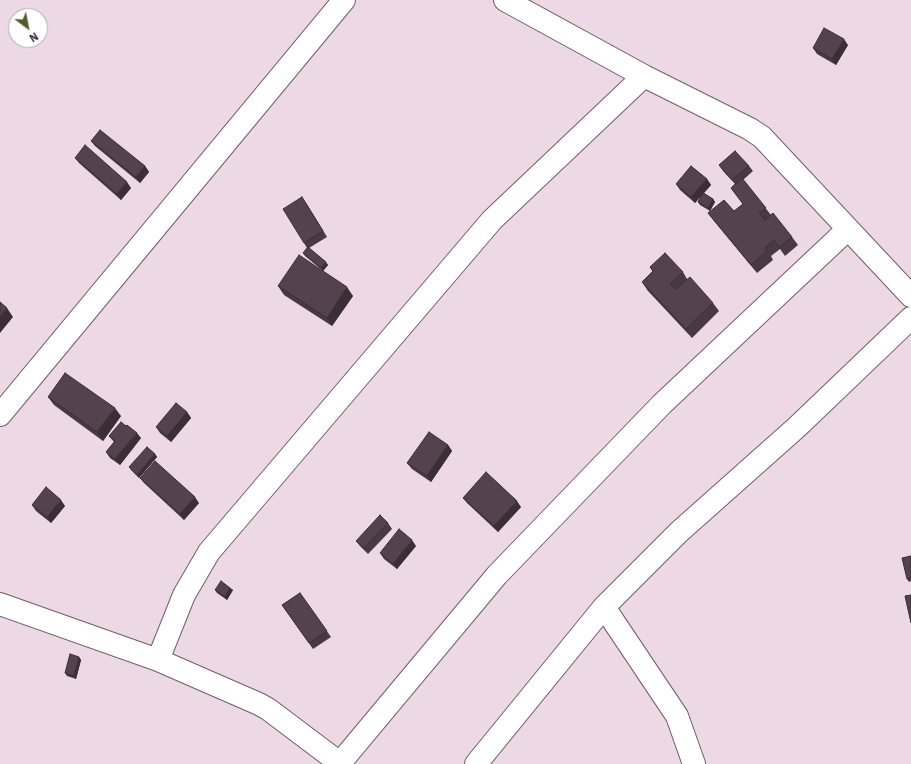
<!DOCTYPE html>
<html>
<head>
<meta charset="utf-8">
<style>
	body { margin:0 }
	#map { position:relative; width:911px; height:764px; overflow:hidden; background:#edd8e6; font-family:"IBM Plex Sans",sans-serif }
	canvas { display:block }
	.north { position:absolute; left:8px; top:8px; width:40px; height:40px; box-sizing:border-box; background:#fff; border:1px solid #afacae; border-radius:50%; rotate:148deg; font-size:11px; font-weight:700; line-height:16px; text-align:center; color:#372f34 }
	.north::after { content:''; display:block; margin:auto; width:14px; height:18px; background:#535b2a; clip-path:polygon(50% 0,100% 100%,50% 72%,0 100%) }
</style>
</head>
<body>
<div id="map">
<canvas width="911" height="764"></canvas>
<div class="north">N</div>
</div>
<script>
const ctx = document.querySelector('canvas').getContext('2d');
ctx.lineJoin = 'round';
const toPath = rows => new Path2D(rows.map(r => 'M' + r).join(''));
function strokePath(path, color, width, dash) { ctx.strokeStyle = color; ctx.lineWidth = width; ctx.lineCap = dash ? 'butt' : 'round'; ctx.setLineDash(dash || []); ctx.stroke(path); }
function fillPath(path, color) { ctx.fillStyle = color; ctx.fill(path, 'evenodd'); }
const minor = toPath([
	[505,0,644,76,750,129,762,137,911,296],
	[0,415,344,0],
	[0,604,158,660,259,704,268,709,341,764],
	[604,607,677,716,694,764],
	[158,660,184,595,209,552,492,220,644,76],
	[340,763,497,575,662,404,848,229],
	[476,764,604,607,679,532,797,427,911,318]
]);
strokePath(minor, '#705e6a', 24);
strokePath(minor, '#fff', 22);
fillPath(toPath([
	[848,45,836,65,817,54,813,48],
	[91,141,145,166,149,172,140,183,95,146],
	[75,158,131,188,121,200,79,163],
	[719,165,749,166,753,171,743,180,771,215,792,237,798,245,785,256,780,249,771,256,773,260,757,273,714,221,708,213,734,211,743,204,731,188,735,184,723,171],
	[707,179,711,185,704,193,713,199,715,202,710,211,700,205,698,202,702,195,695,203,680,190,676,184],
	[302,197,327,237,309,248,328,265,323,271,353,296,332,326,284,295,278,286,322,270,305,256,303,253,307,248,304,243],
	[650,267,683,272,687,279,713,303,719,311,692,338,648,291,642,282,653,272],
	[48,397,121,416,103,441,54,405],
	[187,412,191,418,171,442,160,433,156,427],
	[109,436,141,438,120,465,110,458,106,452,114,442],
	[448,445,452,451,431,482,412,469,407,463],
	[155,454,157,457,139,478,131,470,129,467],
	[140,478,199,503,184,520,144,483],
	[463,498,521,507,498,532,467,503],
	[32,505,65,506,51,523,36,511],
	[388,523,392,529,368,554,360,546,356,541],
	[416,546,397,569,384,559,380,553],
	[911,556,911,581,909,582,907,579],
	[230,588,233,590,227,600,217,593,215,590],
	[300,593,331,637,313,649,282,605],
	[79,657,81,660,76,679,67,676,65,673]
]), '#483a44');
fillPath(toPath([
	[844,39,848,45,836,65,832,59],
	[145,166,149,172,140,183,136,177],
	[707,179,711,185,695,203,691,197],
	[127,182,131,188,121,200,117,194],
	[302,197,306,203,327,237,323,231],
	[713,199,715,202,710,211,708,208],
	[326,262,328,265,323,271,321,268],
	[347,287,353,296,332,326,327,318],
	[7,308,13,317,0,333,0,317],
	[115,408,121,416,103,441,97,432],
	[187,412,191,418,171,442,167,436],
	[137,433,141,438,120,465,115,459],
	[448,445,452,451,431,482,427,476],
	[155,454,157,457,139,478,137,475],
	[195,497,199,503,184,520,180,514],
	[61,500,65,506,51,523,47,517],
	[517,501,521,507,498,532,494,526],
	[412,540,416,546,397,569,393,564],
	[230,588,233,590,227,600,225,597],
	[79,657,81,660,76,679,74,676]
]), '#3b2f37');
const building = toPath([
	[824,28,844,39,832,59,813,48,824,28],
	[100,130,145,166,136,177,91,141,100,130],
	[85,145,127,182,117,194,75,158,85,145],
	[735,151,749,166,732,180,719,165,735,151],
	[691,166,707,179,691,197,676,184,691,166],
	[742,178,766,208,759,213,765,220,773,213,792,237,779,247,774,240,765,248,767,251,751,265,708,213,724,200,734,211,743,204,731,188,742,178],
	[703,193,713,199,708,208,698,202,703,193],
	[302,197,323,231,304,243,283,209,302,197],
	[308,247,326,262,321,268,303,253,308,247],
	[665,253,683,272,670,284,676,289,690,277,713,303,686,329,642,282,653,271,650,267,665,253],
	[299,255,347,287,327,318,278,286,299,255],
	[0,302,7,308,0,317,0,302],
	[65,373,115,408,97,432,48,397,65,373],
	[176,403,187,412,167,436,156,427,176,403],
	[121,422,126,426,127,425,137,433,115,459,106,452,115,441,109,436,121,422],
	[429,432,448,445,427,476,407,463,429,432],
	[147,447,155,454,137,475,129,467,147,447],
	[155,461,195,497,180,514,140,478,155,461],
	[486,472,517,501,494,526,463,498,486,472],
	[46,487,61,500,47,517,32,505,46,487],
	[380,515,388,523,364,548,356,541,380,515],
	[399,529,412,540,393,564,380,553,399,529],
	[911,556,911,578,907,579,902,558,911,556],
	[221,581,230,588,225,597,215,590,221,581],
	[300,593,327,631,309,643,282,605,300,593],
	[911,595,911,623,905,596,911,595],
	[70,654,79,657,74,676,65,673,70,654]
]);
fillPath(building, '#54434f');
strokePath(building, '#3b2f37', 1);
</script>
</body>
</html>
